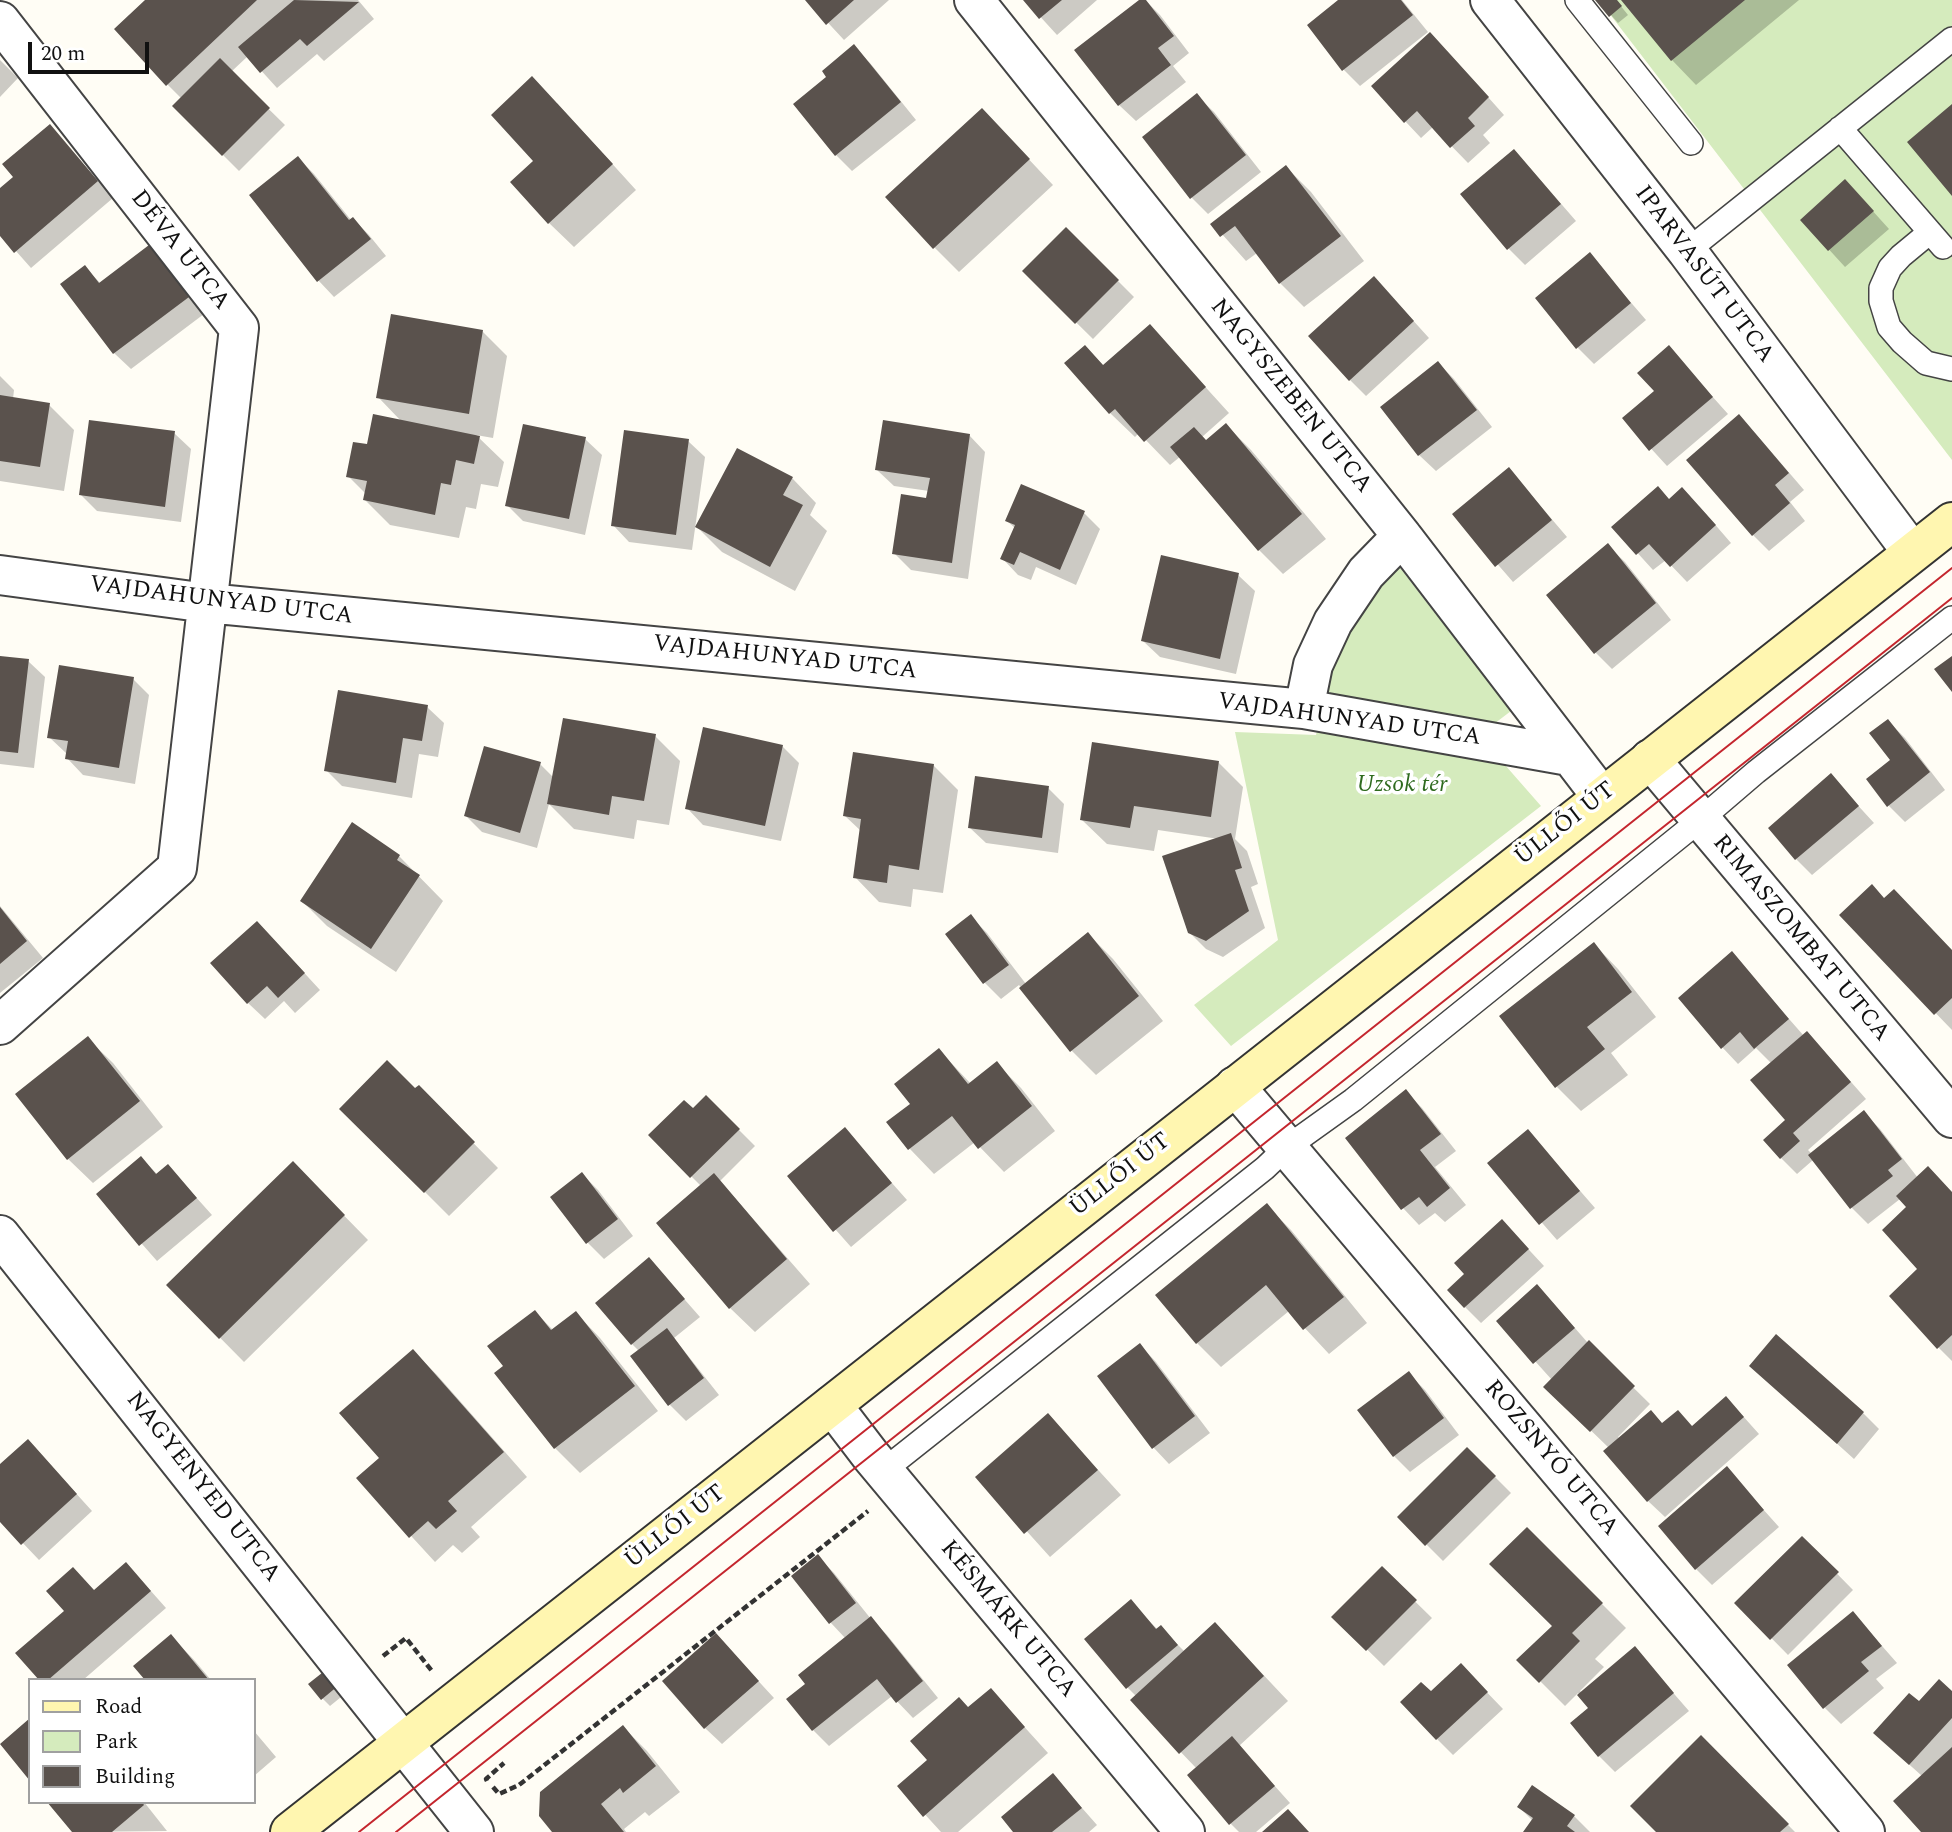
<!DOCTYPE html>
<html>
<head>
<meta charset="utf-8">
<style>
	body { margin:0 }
	#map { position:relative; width:1952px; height:1832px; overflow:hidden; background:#fffdf5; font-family:Spectral,serif }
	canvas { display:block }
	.legend { position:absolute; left:28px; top:1678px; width:228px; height:126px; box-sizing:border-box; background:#fff; border:2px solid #a0a0a0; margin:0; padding:9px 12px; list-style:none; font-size:21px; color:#111 }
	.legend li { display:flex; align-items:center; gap:14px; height:35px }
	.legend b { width:35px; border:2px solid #a0a0a0 }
	.scale { position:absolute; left:28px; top:42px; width:121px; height:32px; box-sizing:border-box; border:4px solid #111; border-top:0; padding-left:9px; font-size:21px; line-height:24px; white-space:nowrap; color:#111; -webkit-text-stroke:5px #fff; paint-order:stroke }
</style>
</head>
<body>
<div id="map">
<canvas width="1952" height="1832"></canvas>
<ul class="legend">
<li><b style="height:9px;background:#fff6b0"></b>Road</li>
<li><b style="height:19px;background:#d5ebbd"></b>Park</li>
<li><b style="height:19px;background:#5a524d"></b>Building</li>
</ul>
<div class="scale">20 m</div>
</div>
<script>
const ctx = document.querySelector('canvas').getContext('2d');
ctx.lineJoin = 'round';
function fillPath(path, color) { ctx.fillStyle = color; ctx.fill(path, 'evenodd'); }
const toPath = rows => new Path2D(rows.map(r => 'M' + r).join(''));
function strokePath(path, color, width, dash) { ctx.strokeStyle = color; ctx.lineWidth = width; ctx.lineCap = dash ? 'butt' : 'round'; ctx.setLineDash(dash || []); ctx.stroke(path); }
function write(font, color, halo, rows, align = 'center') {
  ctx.font = font + ' Spectral,serif'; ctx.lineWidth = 7; ctx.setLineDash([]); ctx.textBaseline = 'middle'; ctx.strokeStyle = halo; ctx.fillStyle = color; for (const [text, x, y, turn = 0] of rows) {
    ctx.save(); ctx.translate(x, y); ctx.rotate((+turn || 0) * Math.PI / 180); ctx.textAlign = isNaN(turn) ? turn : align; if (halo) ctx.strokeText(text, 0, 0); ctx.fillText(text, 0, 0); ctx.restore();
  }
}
fillPath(toPath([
	[1599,0,1952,0,1952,460],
	[1397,564,1511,711,1486,730,1498,757,1541,806,1231,1046,1194,1005,1278,940,1235,732,1316,735,1332,667,1357,604]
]), '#d5ebbd');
fillPath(toPath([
	[147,0,358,0,374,19,324,61,317,54,277,88,248,56,231,72,285,125,239,171,174,106,182,99,167,84],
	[807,0,889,0,844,40],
	[1025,0,1097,0,1057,35],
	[1141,0,1145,0,1160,15,1189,53,1173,66,1186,82,1136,121,1119,105],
	[1341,0,1402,0,1428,32,1360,86,1344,70,1309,25],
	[1598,0,1616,0,1628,15,1618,23],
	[1623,0,1799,0,1696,85,1672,60],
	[854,47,870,63,916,120,852,171,836,155,795,105,829,77],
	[1447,51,1504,115,1483,135,1490,143,1468,163,1433,127,1421,138,1405,121],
	[0,60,18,78,0,97],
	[1197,96,1214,112,1261,172,1208,214,1192,198],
	[557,103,636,190,574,247,549,223,535,161],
	[50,126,113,198,31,268,0,233,0,191,16,177],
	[1006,135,1053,185,959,272,934,247],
	[298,158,314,174,351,220,353,219,369,235,386,256,334,297,318,280],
	[1286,167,1311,192,1364,261,1304,307,1280,283,1257,253,1246,261,1213,224],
	[1530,168,1576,221,1525,265,1508,248],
	[1861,198,1889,229,1845,267,1802,220],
	[1066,229,1134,297,1093,339,1024,271],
	[149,247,165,263,204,314,131,369,114,353,63,285,85,267,101,284],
	[1590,255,1646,320,1594,364,1578,348],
	[1390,295,1429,338,1366,396,1350,380],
	[1150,326,1229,413,1202,437,1206,442,1226,425,1251,450,1326,539,1283,574,1259,550,1181,456,1170,465,1139,433,1135,437,1110,413,1085,347,1104,366],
	[482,331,507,356,493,438,476,435,504,462,498,487,481,484,476,509,466,507,459,538,390,525,365,500,366,494,348,476,369,446,402,422,378,397],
	[1669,348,1728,414,1667,466,1624,419,1656,392],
	[1438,363,1454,379,1492,427,1436,471,1419,455,1382,407],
	[0,376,14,390,13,399,49,405,74,430,64,491,0,481],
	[174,433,191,449,181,522,97,511,81,495],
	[1755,433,1804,490,1790,502,1805,521,1769,551,1753,535],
	[969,435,985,452,968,579,911,570,894,553,928,500,929,491,894,486,877,470],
	[585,439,602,455,585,535,523,521,507,505],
	[688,441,705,457,692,550,629,542,613,525],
	[1509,469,1567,537,1513,582,1454,514],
	[792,478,816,503,810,515,827,531,795,591,722,552,697,527],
	[1670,501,1699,506,1731,543,1687,582,1666,560,1653,570,1614,527],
	[1084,513,1100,529,1076,585,1036,567,1031,580,1018,575,1002,558,1015,528,1007,521],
	[1608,546,1625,562,1671,620,1612,669,1596,653,1548,595],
	[1238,575,1255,591,1236,674,1160,657,1143,641],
	[0,657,28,661,45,677,34,768,0,764],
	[133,679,149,695,135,784,83,775,67,758,67,754,49,737],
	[427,707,444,723,438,757,419,754,412,798,342,786,326,770],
	[1888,721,1905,738,1945,790,1905,822,1889,806,1893,761],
	[655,736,680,761,669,825,637,820,634,839,574,829,549,804,537,848,482,832,466,816,540,764,554,778],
	[782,746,799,763,781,841,703,825,687,808],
	[1218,762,1243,787,1235,839,1247,851,1258,884,1251,887,1265,928,1223,957,1206,949,1189,932,1219,839,1158,830,1154,851,1107,844,1082,820],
	[933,765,958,790,943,893,913,889,911,907,879,902,855,877,861,831,845,816],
	[1831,776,1874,823,1812,875,1796,859],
	[1048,788,1064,804,1058,853,986,843,969,827],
	[399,856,443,901,396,972,327,926,302,901],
	[1885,900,1952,951,1952,1030,1841,915],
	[0,906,43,958,0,993],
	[971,917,987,933,1026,984,1088,934,1113,959,1163,1021,1096,1075,1071,1050,1019,985,1001,999,984,982],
	[273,939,320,990,295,1013,284,1001,265,1019,248,1003],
	[1594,944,1618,969,1656,1017,1611,1053,1628,1075,1581,1111,1557,1087],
	[1732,954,1804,1036,1823,1050,1866,1099,1808,1150,1812,1154,1864,1113,1880,1129,1918,1178,1952,1193,1952,1361,1938,1347,1920,1269,1909,1208,1900,1199,1868,1224,1852,1208,1813,1160,1797,1174,1781,1158,1787,1120,1772,1064,1756,1048,1738,1064,1722,1047],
	[88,1039,113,1063,163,1127,93,1183,68,1159],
	[939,1050,971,1084,997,1064,1021,1088,1055,1131,1004,1172,975,1142,934,1174,910,1149,888,1123,913,1104],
	[419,1088,498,1168,449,1216,342,1109,415,1091],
	[1406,1092,1422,1108,1456,1151,1435,1167,1466,1205,1445,1222,1435,1213,1419,1225,1403,1208],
	[706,1097,755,1146,720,1181,810,1284,755,1332,730,1308,701,1186,650,1135,693,1111],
	[845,1130,907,1200,851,1247,789,1177],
	[1528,1131,1595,1208,1557,1240,1490,1163],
	[141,1158,158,1175,168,1166,212,1215,157,1261,98,1194],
	[582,1174,598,1190,633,1236,604,1259,587,1242],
	[317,1188,368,1240,244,1362,168,1285],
	[1267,1206,1291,1230,1367,1323,1329,1354,1289,1311,1221,1367,1197,1343],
	[1518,1238,1544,1266,1481,1323,1465,1307],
	[649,1259,700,1317,674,1338,719,1395,686,1421,669,1404,639,1351,632,1344],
	[1553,1303,1588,1343,1650,1404,1618,1437,1620,1439,1693,1427,1742,1415,1759,1434,1665,1517,1648,1501,1609,1448,1546,1387,1552,1380,1499,1321],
	[535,1312,554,1331,576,1313,600,1338,658,1411,580,1473,555,1448,497,1373,505,1366],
	[1140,1345,1156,1362,1210,1433,1169,1464,1153,1447],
	[413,1351,437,1375,527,1477,471,1527,480,1537,462,1553,453,1545,435,1562,358,1478,382,1458],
	[1751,1366,1863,1413,1879,1429,1854,1459],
	[1408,1373,1425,1390,1459,1435,1410,1472,1394,1456],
	[1048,1415,1121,1495,1050,1557,978,1477],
	[1467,1449,1511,1493,1443,1561,1399,1517],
	[44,1458,92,1511,39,1560,0,1519,0,1467],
	[1727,1469,1779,1527,1712,1585,1696,1569],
	[1527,1529,1626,1628,1595,1659,1604,1667,1580,1691,1582,1693,1635,1649,1689,1711,1615,1772,1599,1756,1591,1709,1578,1693,1565,1706,1519,1660,1554,1626],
	[1802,1538,1853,1590,1788,1655,1737,1603],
	[818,1557,834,1573,871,1619,887,1635,938,1698,913,1718,892,1696,829,1746,813,1730,808,1684,846,1639,831,1623,793,1576],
	[1382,1569,1432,1618,1384,1666,1334,1617],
	[142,1581,166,1608,83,1680,41,1680,95,1591],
	[1131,1602,1158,1630,1161,1628,1185,1652,1239,1649,1288,1701,1239,1746,1290,1803,1256,1832,1239,1832,1231,1824,1189,1776,1197,1769,1132,1701,1137,1697,1127,1687],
	[1853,1613,1897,1663,1876,1679,1884,1688,1841,1724,1825,1708],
	[716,1635,774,1698,722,1744,705,1728],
	[171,1636,195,1661,211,1680,147,1680],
	[326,1672,346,1693,330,1706,322,1698],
	[1477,1682,1503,1709,1453,1755,1437,1739,1431,1694],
	[991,1690,1048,1753,958,1832,941,1832,900,1787,929,1761,969,1709],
	[1952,1693,1952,1832,1923,1832,1922,1776,1892,1749,1919,1704],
	[623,1727,647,1751,680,1792,649,1816,645,1812,624,1829,626,1832,555,1832],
	[254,1731,276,1757,254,1776],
	[1701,1737,1795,1832,1658,1832],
	[1053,1775,1097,1825,1089,1832,1015,1832],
	[1532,1787,1574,1816,1590,1832,1525,1832,1533,1821,1519,1807],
	[50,1802,144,1802,167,1831,74,1832]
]), '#0003');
fillPath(toPath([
	[145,0,257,0,166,86,114,29],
	[294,0,359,2,307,46,300,39,260,73,238,47],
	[805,0,854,0,826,25],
	[1023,0,1062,0,1039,19],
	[1139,0,1146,0,1174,36,1158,48,1171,65,1118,106,1074,50],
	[1338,0,1401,0,1413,15,1342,71,1307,25],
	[1595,0,1617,0,1622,6,1609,17],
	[1621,0,1745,0,1671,61],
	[1430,32,1489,97,1468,118,1475,126,1450,148,1417,111,1404,123,1371,86],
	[854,44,901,102,835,156,793,104,826,77,822,71],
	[220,58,270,108,222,156,172,106],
	[532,76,613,164,548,224,510,182,533,161,491,115],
	[1197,93,1246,155,1190,199,1142,137],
	[1952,104,1952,196,1907,142],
	[982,108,1030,159,933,249,885,197],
	[50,124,98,181,14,253,0,236,0,188,13,177,2,164],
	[1514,149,1561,204,1507,250,1460,194],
	[298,156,349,220,353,217,371,239,317,282,249,195],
	[1286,165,1341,236,1279,284,1235,226,1220,237,1210,224],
	[1845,179,1874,211,1828,251,1800,220],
	[1066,227,1119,280,1075,324,1022,271],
	[149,245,189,297,113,354,60,284,85,265,99,283],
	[1590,252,1631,303,1576,349,1535,298],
	[1374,276,1414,321,1349,381,1308,336],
	[391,314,483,330,469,414,376,398],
	[1150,324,1206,387,1144,442,1115,409,1109,414,1064,363,1085,345,1103,365],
	[1669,345,1713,397,1649,451,1622,418,1654,391,1637,373],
	[1438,361,1477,410,1418,456,1380,407],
	[0,395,50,403,40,467,0,461],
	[373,414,480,436,474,464,456,460,451,485,441,483,435,515,363,500,367,481,346,477,353,442,367,444],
	[1739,414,1789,473,1775,485,1790,503,1752,536,1686,460],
	[89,420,175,431,165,507,79,495],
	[883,420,970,434,952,563,892,554,901,494,926,498,930,478,875,470],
	[1226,423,1302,514,1258,551,1170,447,1194,427,1206,440],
	[523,424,586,437,569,519,505,506],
	[624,430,689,439,676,535,611,526],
	[737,448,793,477,783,495,803,505,770,567,695,527],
	[1509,467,1552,520,1495,567,1452,514],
	[1021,484,1085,511,1060,570,1020,552,1014,565,1000,559,1015,525,1005,521],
	[1658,486,1669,499,1682,487,1716,525,1670,567,1649,544,1636,555,1611,527],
	[1608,543,1656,603,1594,654,1546,595],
	[1161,555,1239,573,1220,659,1141,641],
	[0,656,29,659,18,753,0,751],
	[1952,656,1952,692,1934,669],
	[59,665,134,677,119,768,65,759,68,741,47,738],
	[338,690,428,705,422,741,403,738,396,783,324,771],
	[563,718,656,734,644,801,612,796,609,815,547,804],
	[1888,719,1930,772,1887,807,1866,779,1890,760,1869,733],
	[703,727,783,745,765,826,685,809],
	[1092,742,1219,761,1211,817,1134,806,1130,828,1080,820],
	[484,746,541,762,520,833,464,816],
	[853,752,934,764,919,870,889,865,887,883,853,878,861,819,843,816],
	[1831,773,1859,806,1795,860,1768,828],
	[975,776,1049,786,1042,838,968,828],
	[352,822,400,855,397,860,420,875,371,949,300,901],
	[1231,833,1242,868,1235,870,1249,911,1206,941,1188,933,1162,856],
	[1872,884,1884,898,1894,889,1952,950,1952,998,1934,1015,1839,915],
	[0,907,27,941,0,964],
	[971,914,1009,965,983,984,945,934],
	[257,921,305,973,278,998,267,986,247,1004,210,963],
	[1088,932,1139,996,1070,1052,1019,988],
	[1594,942,1632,992,1587,1027,1605,1049,1555,1088,1499,1016],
	[1732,951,1789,1019,1754,1049,1740,1032,1721,1049,1678,998],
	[1807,1031,1851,1082,1793,1133,1800,1141,1780,1159,1763,1140,1785,1120,1750,1080],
	[88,1036,140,1101,67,1160,15,1094],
	[939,1048,968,1084,997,1061,1032,1106,978,1149,952,1116,908,1150,886,1122,910,1104,894,1084],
	[387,1060,415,1088,419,1085,475,1142,424,1193,339,1109],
	[1406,1089,1441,1134,1420,1150,1450,1188,1427,1207,1419,1197,1401,1210,1345,1138],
	[706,1095,740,1129,690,1178,648,1135,684,1100,693,1108],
	[1864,1110,1902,1159,1888,1170,1893,1176,1850,1209,1808,1155],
	[845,1127,892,1183,833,1232,787,1176],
	[1528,1129,1580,1191,1539,1225,1487,1163],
	[141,1156,156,1174,168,1164,197,1198,139,1246,96,1194],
	[293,1161,345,1215,219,1339,166,1285],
	[1928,1166,1952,1192,1952,1335,1937,1349,1889,1296,1917,1269,1882,1230,1906,1207,1896,1196],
	[582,1172,618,1219,586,1244,550,1197],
	[714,1173,787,1259,729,1309,656,1223],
	[1267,1203,1344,1297,1303,1330,1266,1285,1196,1344,1155,1295],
	[1502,1219,1529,1249,1464,1308,1447,1290,1464,1274,1454,1263],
	[649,1257,685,1299,631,1345,595,1303],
	[1537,1284,1575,1328,1533,1364,1496,1321],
	[535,1310,551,1330,576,1311,635,1386,554,1449,494,1373,503,1366,487,1346],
	[667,1328,704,1378,668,1406,630,1356],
	[1776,1334,1864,1412,1837,1444,1749,1366],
	[1589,1340,1635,1386,1590,1432,1543,1387],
	[1140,1343,1195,1416,1152,1449,1097,1376],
	[413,1349,504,1452,448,1501,457,1511,436,1529,428,1521,409,1538,356,1478,379,1458,339,1413],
	[1409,1371,1444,1418,1393,1457,1357,1410],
	[1726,1396,1744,1417,1647,1502,1603,1451,1651,1410,1662,1423,1678,1410,1692,1426],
	[1048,1413,1098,1470,1024,1534,975,1477],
	[28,1439,77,1494,21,1545,0,1522,0,1464],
	[1467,1447,1496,1476,1425,1546,1397,1517],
	[1727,1466,1764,1510,1695,1570,1658,1526],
	[1527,1527,1603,1603,1572,1633,1580,1641,1539,1683,1516,1660,1552,1626,1489,1564],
	[1802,1536,1839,1572,1770,1640,1734,1603],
	[818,1554,856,1603,829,1624,791,1576],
	[126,1562,151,1591,48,1680,39,1680,15,1653,64,1611,46,1591,73,1567,94,1590],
	[1382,1566,1417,1600,1366,1651,1331,1617],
	[1131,1599,1156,1629,1161,1625,1178,1645,1126,1689,1084,1639],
	[1853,1611,1882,1646,1861,1662,1869,1671,1823,1709,1787,1665],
	[871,1616,923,1681,896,1703,877,1679,812,1731,786,1699,805,1684,798,1675],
	[1215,1622,1264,1676,1179,1754,1130,1700],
	[716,1633,759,1681,704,1729,662,1681],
	[171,1634,209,1680,145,1680,133,1666],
	[1635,1646,1674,1693,1598,1757,1570,1723,1588,1708,1577,1695],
	[1461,1663,1488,1692,1436,1740,1400,1702,1421,1682,1431,1691],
	[327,1669,339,1685,321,1700,308,1684],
	[1939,1679,1952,1691,1952,1718,1909,1765,1873,1733,1909,1693,1919,1701],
	[991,1688,1025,1727,923,1817,897,1786,927,1760,910,1741,959,1697,968,1707],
	[30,1718,30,1781,0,1744],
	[623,1725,656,1766,623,1793,620,1788,601,1804,624,1832,552,1832,539,1816,540,1792],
	[1701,1735,1789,1824,1780,1832,1656,1832,1630,1806],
	[1232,1736,1275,1786,1229,1825,1187,1775],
	[1952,1747,1952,1832,1921,1832,1893,1801],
	[1053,1773,1082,1808,1052,1832,1013,1832,1001,1817],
	[1532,1785,1575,1815,1567,1826,1575,1832,1523,1832,1533,1818,1517,1807],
	[47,1802,142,1802,144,1805,112,1832,72,1832],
	[1288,1809,1309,1832,1262,1832]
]), '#5a524d');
const service = toPath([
	[1577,0,1691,143],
	[1840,128,1943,247],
	[1930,232,1901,256,1890,268,1881,288,1881,301,1889,327,1902,342,1926,363,1952,369],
	[1687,251,1952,39],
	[883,1471,1265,1168,1286,1148,1353,1100,1700,820,1756,772,1952,618]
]);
const minor = toPath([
	[974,0,1402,536,1602,797],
	[1490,0,1687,251,1912,552],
	[0,21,239,328,177,868,0,1025],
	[0,575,207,603,1304,709,1569,756],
	[1304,709,1313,665,1333,622,1366,573,1402,536],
	[1650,759,1952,1118],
	[1235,1086,1865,1832],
	[0,1235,474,1832],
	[832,1405,871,1456,1185,1832]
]);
const secondary = toPath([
	[290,1832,1952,522]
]);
strokePath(service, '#444', 26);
strokePath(minor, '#444', 42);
strokePath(secondary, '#333', 42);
strokePath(toPath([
	[383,1656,406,1638,432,1671],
	[487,1781,486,1779,504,1763],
	[493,1787,499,1794,519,1785,868,1511]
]), '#333', 4.5, [7, 3.5]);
strokePath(service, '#fff', 23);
strokePath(minor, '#fff', 38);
strokePath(secondary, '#fff6b0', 38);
strokePath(toPath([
	[359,1832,1952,568],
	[396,1832,1952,598]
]), '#c4262e', 2);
write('24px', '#111', '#fff', [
	["DÉVA UTCA",179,251,52],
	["IPARVASÚT UTCA",1703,275,53],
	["NAGYSZEBEN UTCA",1290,397,51],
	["VAJDAHUNYAD UTCA",221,602,7],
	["VAJDAHUNYAD UTCA",785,659,6],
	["VAJDAHUNYAD UTCA",1349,721,8],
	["ÜLLŐI ÚT",1566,825,-38],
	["RIMASZOMBAT UTCA",1800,939,50],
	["ÜLLŐI ÚT",1121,1176,-38],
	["ROZSNYÓ UTCA",1550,1459,50],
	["NAGYENYED UTCA",202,1488,52],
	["ÜLLŐI ÚT",676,1528,-38],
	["KÉSMÁRK UTCA",1007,1620,50]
]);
write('italic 24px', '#2f6b1f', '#fff', [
	["Uzsok tér",1402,786]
]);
</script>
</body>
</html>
